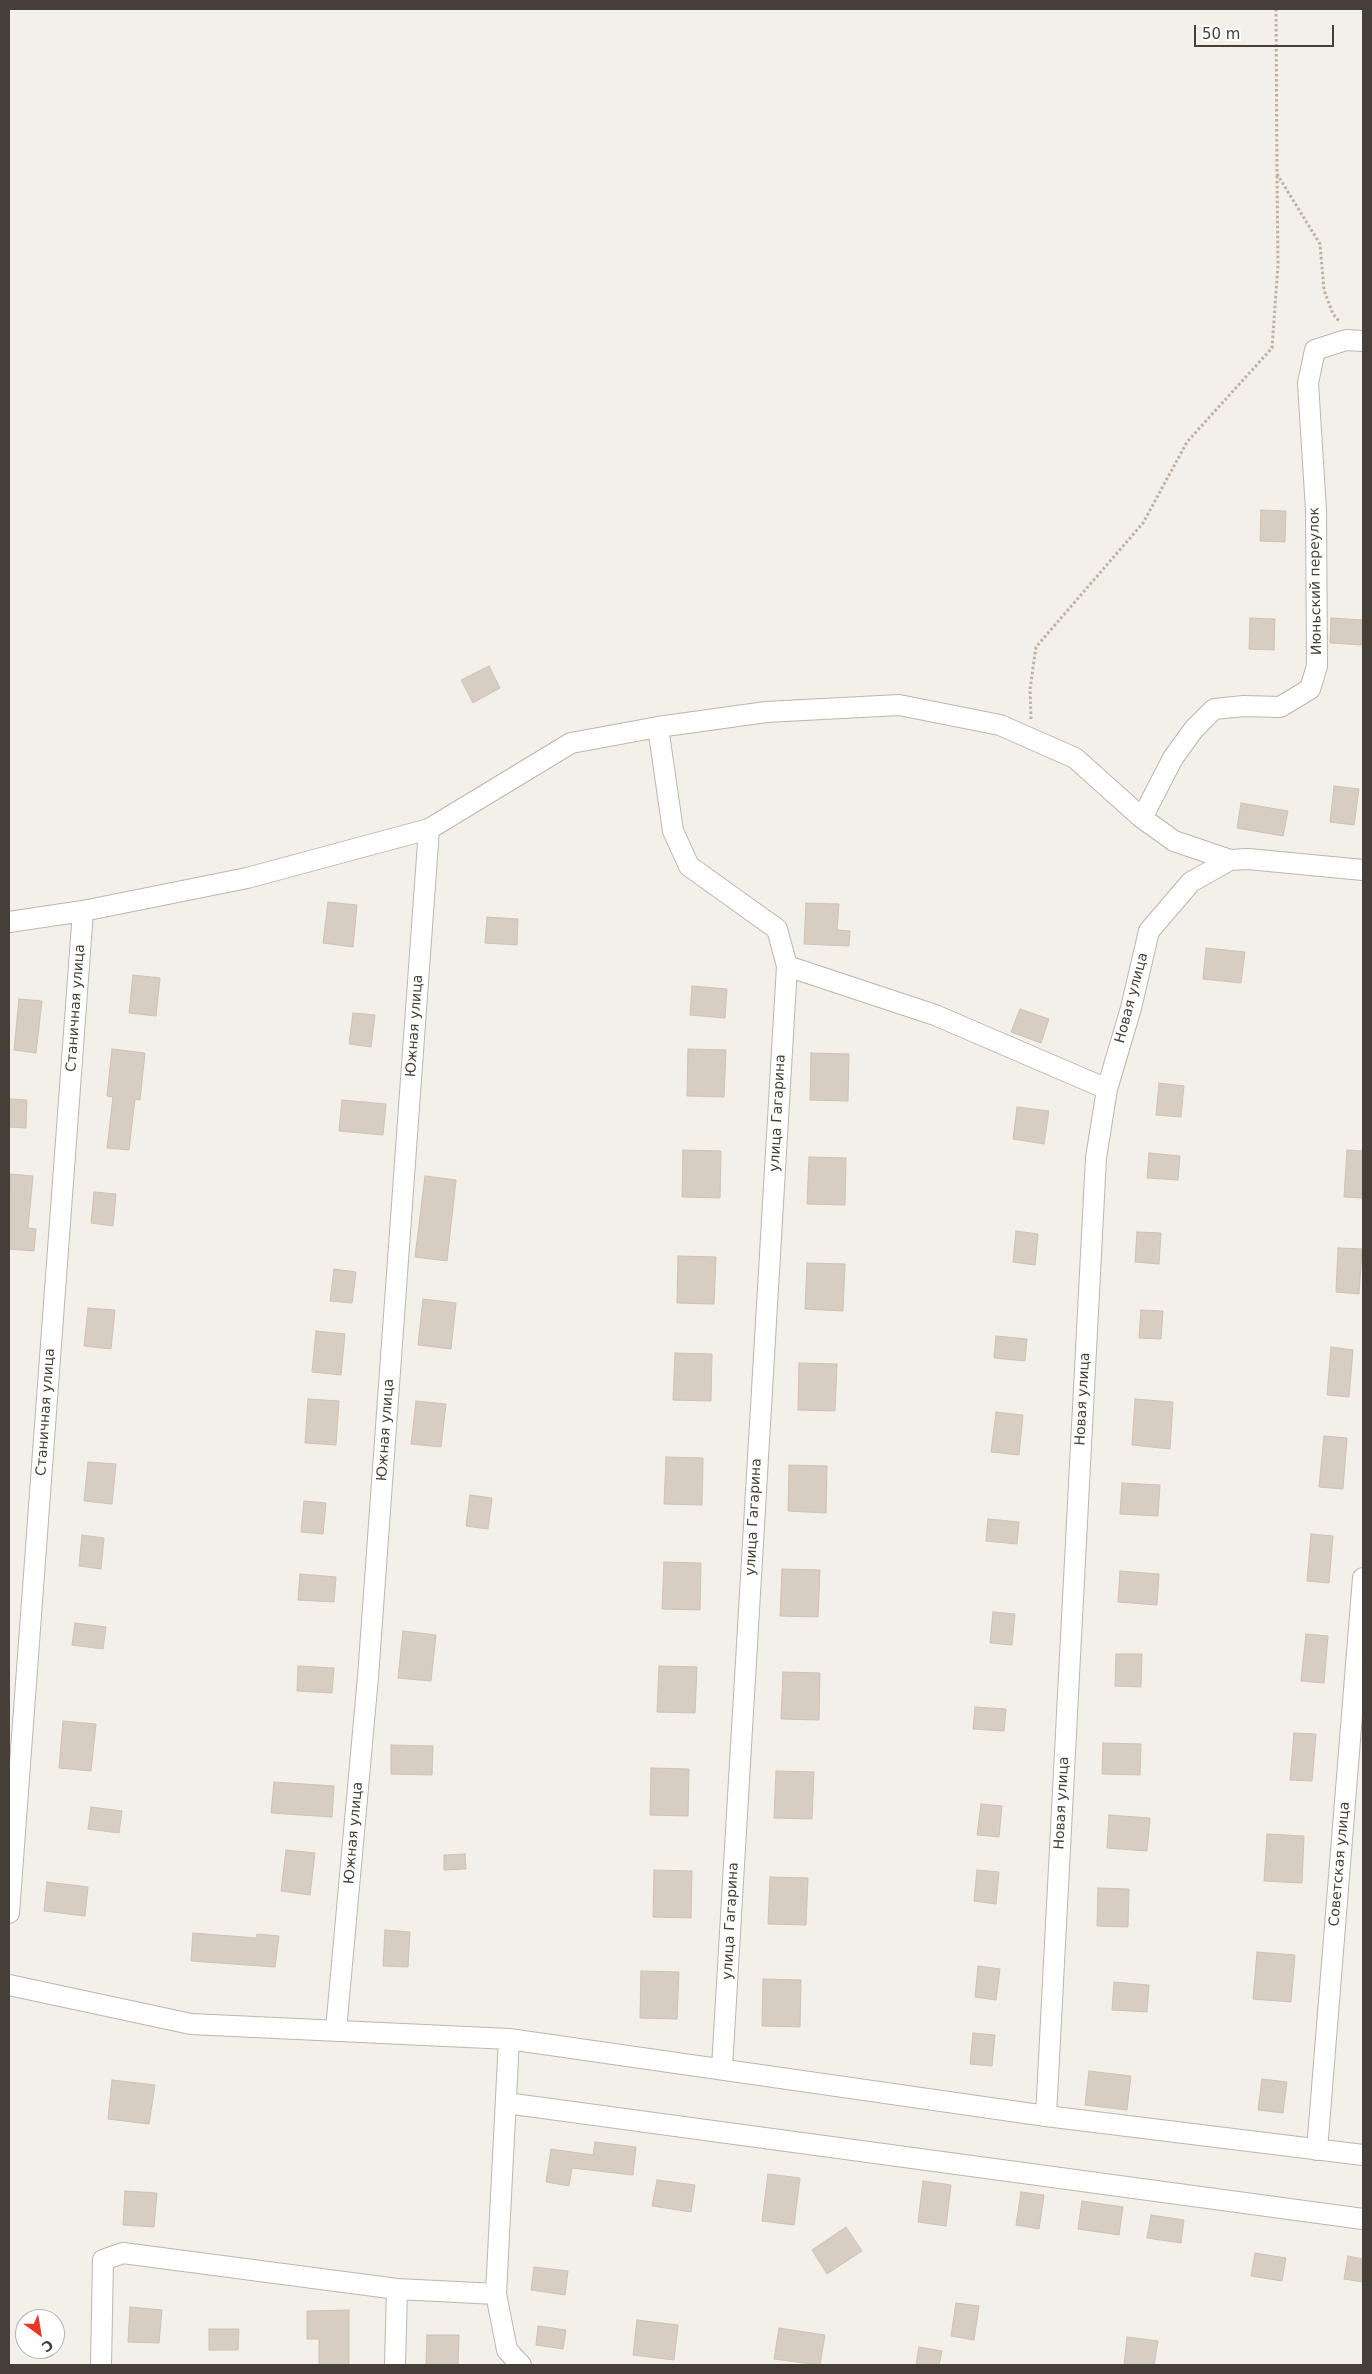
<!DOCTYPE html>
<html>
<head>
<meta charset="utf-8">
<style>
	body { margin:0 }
	#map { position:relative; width:1372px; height:2374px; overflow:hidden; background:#f3efe9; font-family:"DejaVu Sans",sans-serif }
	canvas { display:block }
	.frame { position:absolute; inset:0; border:10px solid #463f37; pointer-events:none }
	.north { position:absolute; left:15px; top:2309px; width:50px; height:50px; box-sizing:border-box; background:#fff; border:1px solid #b5b2af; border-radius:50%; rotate:148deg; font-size:14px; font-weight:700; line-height:20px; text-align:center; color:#463f37 }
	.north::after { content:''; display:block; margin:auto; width:18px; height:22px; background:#ed3626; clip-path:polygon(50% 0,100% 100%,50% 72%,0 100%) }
	.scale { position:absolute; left:1194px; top:25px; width:140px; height:22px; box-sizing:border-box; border:2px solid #463f37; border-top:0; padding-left:6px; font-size:15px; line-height:18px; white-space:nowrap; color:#463f37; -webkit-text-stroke:4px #fff; paint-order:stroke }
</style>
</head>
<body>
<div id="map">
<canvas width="1372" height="2374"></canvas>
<div class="frame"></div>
<div class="north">С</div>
<div class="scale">50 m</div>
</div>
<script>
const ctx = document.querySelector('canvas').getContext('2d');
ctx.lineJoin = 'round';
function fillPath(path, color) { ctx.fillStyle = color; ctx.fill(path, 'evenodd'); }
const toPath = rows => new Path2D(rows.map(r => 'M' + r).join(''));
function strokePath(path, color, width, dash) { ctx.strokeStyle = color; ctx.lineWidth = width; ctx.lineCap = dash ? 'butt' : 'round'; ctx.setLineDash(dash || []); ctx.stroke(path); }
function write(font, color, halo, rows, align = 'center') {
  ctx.font = font + ' "DejaVu Sans",sans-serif'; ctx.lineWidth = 4; ctx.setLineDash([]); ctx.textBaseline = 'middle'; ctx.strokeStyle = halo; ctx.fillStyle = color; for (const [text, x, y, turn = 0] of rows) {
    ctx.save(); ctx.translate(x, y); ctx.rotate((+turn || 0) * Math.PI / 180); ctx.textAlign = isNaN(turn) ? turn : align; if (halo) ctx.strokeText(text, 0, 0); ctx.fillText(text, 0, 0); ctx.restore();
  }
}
const building = toPath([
	[1261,510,1286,511,1285,542,1260,541,1261,510],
	[1250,618,1275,619,1274,650,1249,649,1250,618],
	[1331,618,1363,620,1363,645,1330,643,1331,618],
	[489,666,500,688,473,703,461,680,489,666],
	[1334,786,1359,789,1354,825,1330,822,1334,786],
	[1241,803,1288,811,1283,836,1237,828,1241,803],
	[328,902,357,905,353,947,323,943,328,902],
	[806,903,839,904,837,930,850,931,849,946,804,944,806,903],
	[487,917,518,919,517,945,485,943,487,917],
	[1206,948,1245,952,1241,983,1203,979,1206,948],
	[133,975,160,978,156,1016,129,1013,133,975],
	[692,986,727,989,725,1018,690,1015,692,986],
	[19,999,42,1001,36,1053,14,1050,19,999],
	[1020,1009,1049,1019,1041,1043,1011,1032,1020,1009],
	[353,1013,375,1015,371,1047,349,1044,353,1013],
	[112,1049,145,1053,140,1100,135,1099,129,1150,107,1148,113,1097,107,1096,112,1049],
	[688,1049,726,1050,724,1097,687,1096,688,1049],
	[811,1053,849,1054,848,1101,810,1100,811,1053],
	[1159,1083,1184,1086,1181,1117,1156,1115,1159,1083],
	[9,1099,27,1100,26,1128,9,1127,9,1099],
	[342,1100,386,1104,383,1135,339,1131,342,1100],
	[1017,1107,1049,1111,1044,1144,1013,1139,1017,1107],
	[683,1150,721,1151,720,1198,682,1197,683,1150],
	[1347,1150,1363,1151,1363,1198,1344,1197,1347,1150],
	[1149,1153,1180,1156,1178,1180,1147,1178,1149,1153],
	[809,1157,846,1158,845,1205,807,1204,809,1157],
	[10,1174,33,1176,28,1228,36,1229,34,1251,9,1249,10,1174],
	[425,1176,456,1180,447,1261,415,1257,425,1176],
	[94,1192,116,1194,113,1226,91,1223,94,1192],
	[1016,1231,1038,1234,1035,1265,1013,1262,1016,1231],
	[1137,1232,1161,1233,1159,1264,1135,1262,1137,1232],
	[1338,1248,1362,1249,1359,1294,1336,1292,1338,1248],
	[678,1256,716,1257,714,1304,677,1303,678,1256],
	[807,1263,845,1264,843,1311,805,1309,807,1263],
	[334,1269,356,1272,352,1303,330,1301,334,1269],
	[423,1299,456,1303,451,1349,418,1345,423,1299],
	[88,1308,115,1310,111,1349,84,1346,88,1308],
	[1141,1310,1163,1311,1161,1339,1139,1338,1141,1310],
	[316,1331,345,1334,341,1375,312,1372,316,1331],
	[996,1336,1027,1339,1025,1361,994,1358,996,1336],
	[1331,1347,1353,1350,1349,1397,1327,1395,1331,1347],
	[675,1353,712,1354,711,1401,673,1400,675,1353],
	[799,1363,837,1364,835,1411,798,1410,799,1363],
	[308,1399,339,1401,336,1445,305,1443,308,1399],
	[1135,1399,1173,1402,1170,1449,1132,1445,1135,1399],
	[416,1401,446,1404,441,1447,411,1444,416,1401],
	[996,1412,1023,1415,1019,1455,991,1452,996,1412],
	[1324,1436,1347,1438,1343,1489,1319,1487,1324,1436],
	[666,1457,703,1458,702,1505,664,1504,666,1457],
	[88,1462,116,1464,112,1504,84,1501,88,1462],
	[789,1465,827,1466,826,1513,788,1511,789,1465],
	[1122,1483,1160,1485,1158,1516,1120,1514,1122,1483],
	[470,1495,492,1498,488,1529,466,1526,470,1495],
	[304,1501,326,1503,323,1534,301,1532,304,1501],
	[988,1519,1019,1522,1017,1544,986,1541,988,1519],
	[1311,1534,1333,1536,1329,1583,1307,1581,1311,1534],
	[82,1535,104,1538,101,1569,79,1566,82,1535],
	[664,1562,701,1563,700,1610,662,1609,664,1562],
	[782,1569,820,1570,818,1617,780,1616,782,1569],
	[1120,1571,1159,1574,1157,1605,1118,1602,1120,1571],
	[300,1574,336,1577,334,1602,298,1600,300,1574],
	[993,1612,1015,1614,1012,1645,990,1643,993,1612],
	[75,1623,106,1627,103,1649,72,1645,75,1623],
	[403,1631,436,1635,431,1681,398,1678,403,1631],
	[1306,1634,1328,1636,1324,1683,1301,1681,1306,1634],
	[1116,1654,1142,1654,1141,1687,1115,1686,1116,1654],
	[298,1666,334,1668,332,1693,297,1691,298,1666],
	[659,1666,697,1667,695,1713,657,1712,659,1666],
	[783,1672,820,1673,819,1720,781,1719,783,1672],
	[975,1707,1006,1709,1004,1731,973,1729,975,1707],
	[63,1721,96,1724,91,1771,59,1768,63,1721],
	[1294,1733,1316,1734,1312,1781,1290,1780,1294,1733],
	[1103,1743,1141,1744,1140,1775,1102,1774,1103,1743],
	[391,1745,433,1746,432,1775,391,1774,391,1745],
	[651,1768,689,1769,688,1816,650,1815,651,1768],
	[776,1771,814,1772,812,1819,774,1818,776,1771],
	[274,1782,334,1786,332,1817,271,1813,274,1782],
	[981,1804,1002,1806,999,1837,977,1835,981,1804],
	[91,1807,122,1811,119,1833,88,1829,91,1807],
	[1109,1815,1150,1818,1147,1851,1107,1848,1109,1815],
	[1267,1834,1304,1836,1302,1883,1264,1881,1267,1834],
	[286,1850,315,1853,310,1895,281,1891,286,1850],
	[465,1854,466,1869,444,1870,444,1855,465,1854],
	[654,1870,692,1871,691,1918,653,1917,654,1870],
	[977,1870,999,1872,996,1904,974,1901,977,1870],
	[770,1877,808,1878,806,1925,768,1924,770,1877],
	[47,1882,88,1887,85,1916,44,1911,47,1882],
	[1098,1888,1129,1889,1128,1927,1097,1926,1098,1888],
	[385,1930,410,1932,408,1967,383,1966,385,1930],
	[193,1933,256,1938,257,1934,279,1936,275,1967,191,1961,193,1933],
	[1257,1952,1295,1955,1291,2002,1253,1999,1257,1952],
	[978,1966,1000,1969,996,2000,975,1997,978,1966],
	[641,1971,679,1972,677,2019,640,2018,641,1971],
	[763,1979,801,1980,800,2027,762,2026,763,1979],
	[1114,1982,1149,1985,1147,2012,1112,2010,1114,1982],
	[973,2033,995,2035,992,2066,970,2064,973,2033],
	[1089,2071,1131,2076,1127,2110,1085,2105,1089,2071],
	[1262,2079,1287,2082,1283,2113,1258,2110,1262,2079],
	[112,2080,155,2085,149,2124,108,2119,112,2080],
	[595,2142,636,2147,633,2175,572,2168,569,2186,546,2182,551,2149,593,2155,595,2142],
	[768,2174,800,2178,794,2225,762,2221,768,2174],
	[657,2180,695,2185,691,2212,652,2206,657,2180],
	[923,2181,951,2185,946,2226,918,2222,923,2181],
	[125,2191,157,2193,154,2227,123,2225,125,2191],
	[1021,2192,1044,2195,1039,2229,1016,2225,1021,2192],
	[1082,2201,1123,2207,1119,2235,1078,2229,1082,2201],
	[1151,2215,1184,2220,1181,2243,1147,2238,1151,2215],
	[846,2227,862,2251,827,2274,812,2250,846,2227],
	[1255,2253,1286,2258,1282,2281,1251,2276,1255,2253],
	[1348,2256,1363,2259,1363,2282,1344,2279,1348,2256],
	[534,2267,568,2271,565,2295,531,2290,534,2267],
	[956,2303,979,2306,974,2340,951,2336,956,2303],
	[130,2307,162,2310,159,2343,128,2342,130,2307],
	[349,2310,349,2365,319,2365,319,2339,307,2339,307,2311,349,2310],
	[637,2320,678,2325,674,2360,633,2355,637,2320],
	[538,2326,566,2330,563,2349,536,2345,538,2326],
	[779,2328,825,2335,820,2365,774,2359,779,2328],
	[209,2329,239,2329,238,2350,209,2350,209,2329],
	[427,2335,459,2335,458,2365,426,2365,427,2335],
	[1127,2337,1158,2341,1154,2365,1124,2365,1127,2337],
	[919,2347,942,2351,939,2365,916,2365,919,2347]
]);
fillPath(building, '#d7cdc2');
strokePath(building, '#cfc2b2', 1);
const minor = toPath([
	[658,727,766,712,899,705,1000,725,1075,758,1142,818,1174,841,1230,860],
	[1142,818,1173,758,1194,729,1214,709,1244,706,1280,707,1310,689,1317,666,1316,510,1308,383,1315,350,1346,340,1363,341],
	[9,922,83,911,247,878,429,829,571,743,658,727,673,831,689,866,777,929,787,966,722,2068],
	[787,966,935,1015,1107,1089],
	[9,1913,83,911],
	[9,1985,191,2024,509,2039,1046,2116,1363,2155],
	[336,2030,368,1677,429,829],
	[509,2039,496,2294,507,2350,521,2365],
	[506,2103,1363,2219],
	[1046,2116,1096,1158,1107,1089,1131,1008,1149,931,1191,882,1230,860,1248,859,1363,870],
	[1317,2150,1363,1578],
	[101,2365,103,2260,123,2253,397,2289,496,2294],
	[395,2365,397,2289]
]);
strokePath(minor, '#beb6ac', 22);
strokePath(toPath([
	[1276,9,1277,174,1320,244,1324,290,1333,314,1340,322],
	[1031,719,1030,689,1036,647,1143,523,1187,442,1272,348,1278,265,1277,174]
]), '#bfb19e', 3, [2.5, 2.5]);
strokePath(minor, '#fff', 20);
write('14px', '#463f37', '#fff', [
	["Июньский переулок",1316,581,-91],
	["Новая улица",1132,998,-75],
	["Станичная улица",76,1008,-86],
	["Южная улица",415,1026,-86],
	["улица Гагарина",778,1113,-87],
	["Новая улица",1083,1399,-87],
	["Станичная улица",46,1412,-86],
	["Южная улица",386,1430,-86],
	["улица Гагарина",754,1517,-87],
	["Новая улица",1062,1803,-87],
	["Южная улица",354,1833,-85],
	["Советская улица",1340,1864,-85],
	["улица Гагарина",731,1921,-87]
]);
</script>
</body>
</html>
